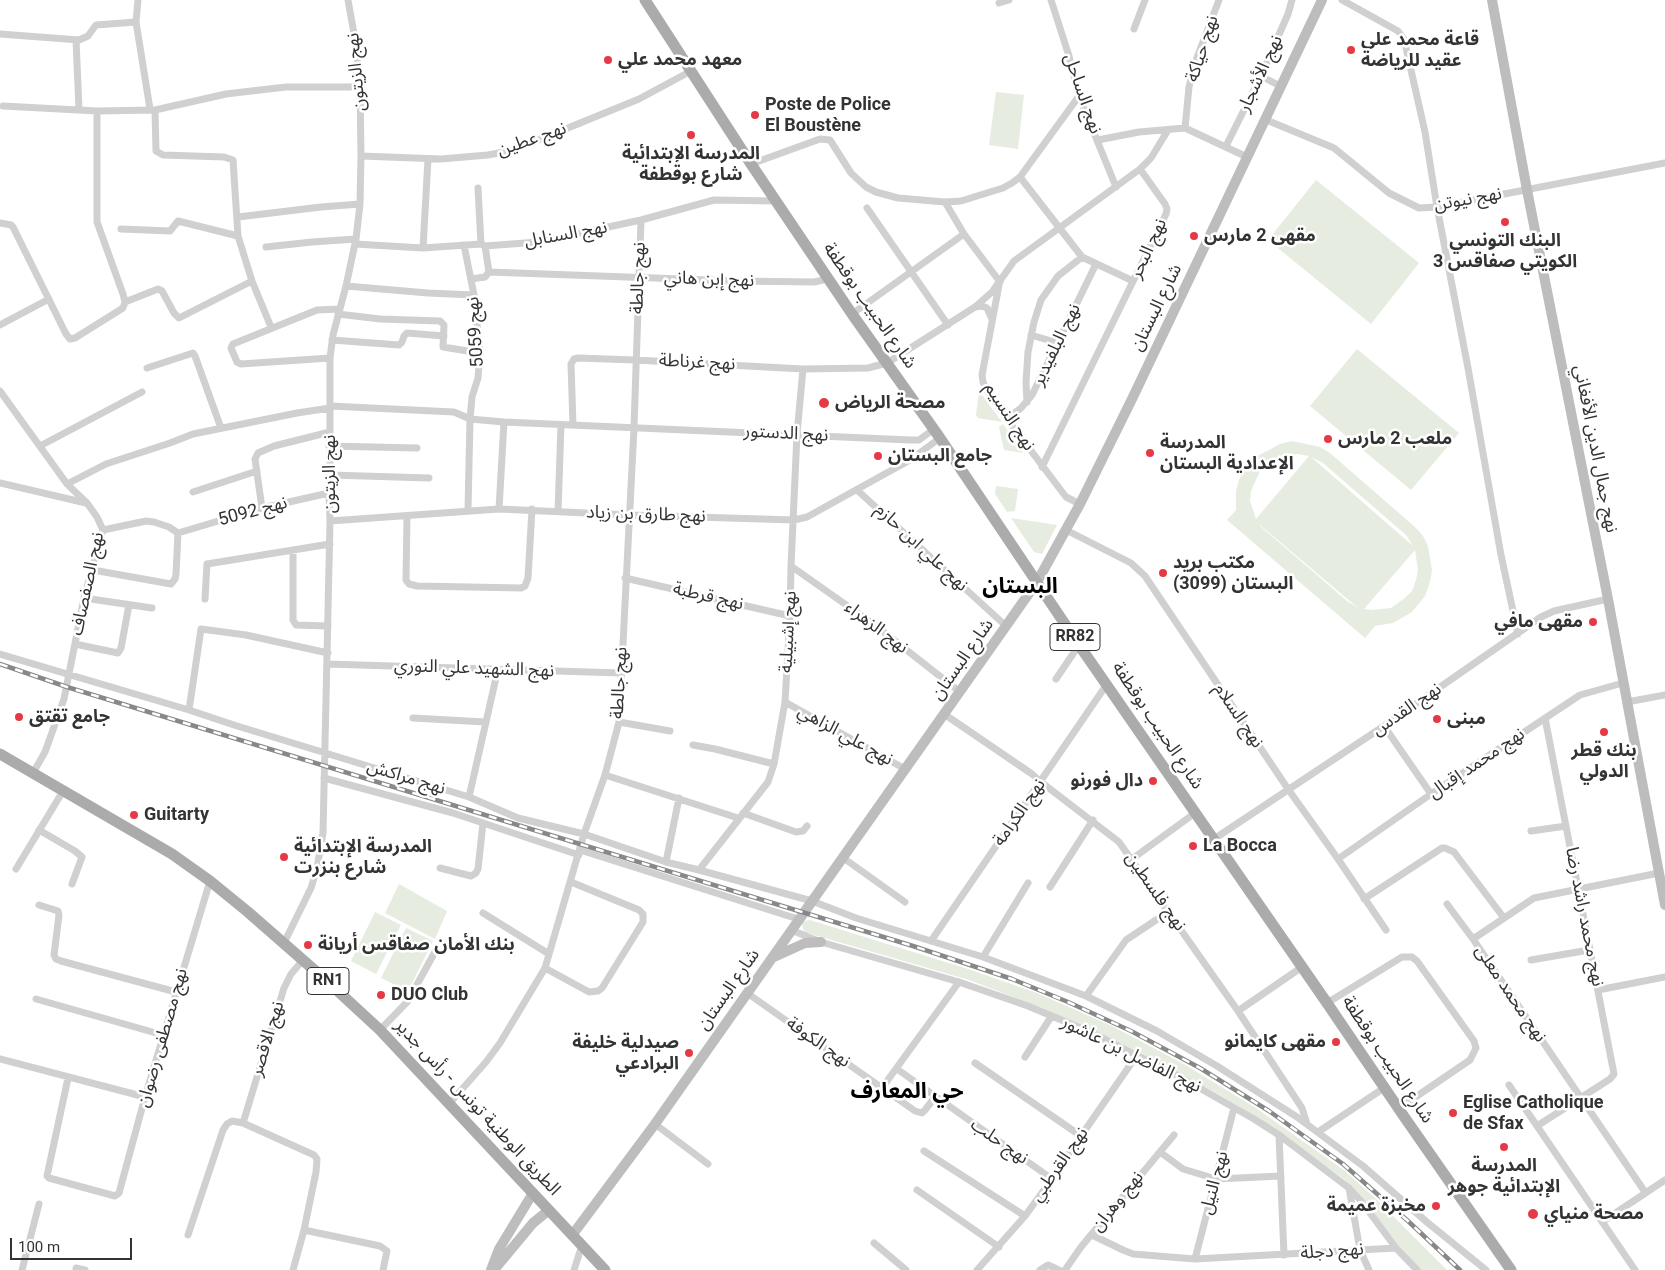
<!DOCTYPE html>
<html>
<head>
<meta charset="utf-8">
<style>
	body { margin:0 }
	#map { position:relative; width:1665px; height:1270px; overflow:hidden; background:#fff; font-family:Roboto,sans-serif }
	canvas { display:block }
	.scale { position:absolute; left:10px; top:1238px; width:122px; height:22px; box-sizing:border-box; border:2px solid #333; border-top:0; padding-left:6px; font-size:15px; line-height:18px; white-space:nowrap; color:#333; -webkit-text-stroke:4px #fff; paint-order:stroke }
</style>
</head>
<body>
<div id="map">
<canvas width="1665" height="1270"></canvas>
<div class="scale">100 m</div>
</div>
<script>
const ctx = document.querySelector('canvas').getContext('2d');
ctx.lineJoin = 'round';
function fillPath(path, color) { ctx.fillStyle = color; ctx.fill(path, 'evenodd'); }
const toPath = rows => new Path2D(rows.map(r => 'M' + r).join(''));
function strokePath(path, color, width, dash) { ctx.strokeStyle = color; ctx.lineWidth = width; ctx.lineCap = dash ? 'butt' : 'round'; ctx.setLineDash(dash || []); ctx.stroke(path); }
function write(font, color, halo, rows, align = 'center') {
  ctx.font = font + ' Roboto,"Noto Sans Arabic",sans-serif'; ctx.lineWidth = 5; ctx.setLineDash([]); ctx.textBaseline = 'middle'; ctx.strokeStyle = halo; ctx.fillStyle = color; for (const [text, x, y, turn = 0] of rows) {
    ctx.save(); ctx.translate(x, y); ctx.rotate((+turn || 0) * Math.PI / 180); ctx.textAlign = isNaN(turn) ? turn : align; if (halo) ctx.strokeText(text, 0, 0); ctx.fillText(text, 0, 0); ctx.restore();
  }
}
fillPath(toPath([
	[996,92,1024,95,1018,149,989,145],
	[1316,180,1419,263,1371,324,1268,240],
	[1357,349,1459,433,1411,490,1310,406],
	[979,391,1002,422,978,418,976,415],
	[1003,424,1023,453,1004,450,999,427],
	[1292,441,1320,447,1330,453,1416,528,1423,536,1428,546,1432,570,1430,582,1425,596,1412,612,1393,623,1375,626,1365,638,1227,520,1236,510,1236,491,1239,480,1247,465,1257,456,1269,450,1280,444],
	[1298,454,1309,456,1256,519,1250,501,1251,491,1260,471,1267,465,1282,457],
	[1311,457,1323,463,1406,535,1413,546],
	[1259,525,1260,525,1358,608,1347,601],
	[1415,550,1418,570,1416,580,1412,591,1405,598,1391,608,1373,610,1364,609],
	[996,486,1018,489,1015,511,1007,512,995,494],
	[1011,518,1057,525,1042,554,1034,552],
	[399,884,447,911,435,939,385,913],
	[375,912,401,925,376,974,351,961],
	[810,920,968,969,1037,993,1112,1026,1182,1063,1256,1108,1345,1171,1376,1199,1447,1270,1421,1270,1394,1240,1360,1195,1344,1179,1291,1141,1247,1111,1218,1094,1133,1049,1042,1008,969,980,804,932,802,924,805,921],
	[406,928,433,941,408,991,381,978]
]), '#e6ecdf');
strokePath(toPath([
	[138,0,136,22,150,109],
	[1051,0,1069,56,1079,96,1116,187],
	[1342,0,1398,31,1404,39,1425,132,1437,207,1468,368,1501,555,1518,634],
	[999,3,1009,0],
	[1134,29,1145,0],
	[0,34,79,40,88,36,96,25,136,22],
	[76,40,79,109],
	[1261,76,1280,86],
	[3,106,97,111,155,110,226,94,260,90,286,87,360,87],
	[155,110,156,151,163,155,224,157,233,160,238,236,252,281,271,327],
	[1264,119,1334,148,1389,193,1419,208,1437,207,1665,163],
	[1185,128,1189,87,1195,63,1219,0],
	[1098,140,1139,132,1185,128,1247,157],
	[1226,146,1261,76,1288,14,1292,0],
	[361,156,441,159,488,155,514,150,639,99,691,71],
	[751,164,820,139,830,140,851,173,866,187,876,192,898,198,945,202,961,201,1003,188,1012,183,1020,177,1079,96],
	[1140,169,1151,158,1168,130],
	[1020,177,1082,257,1133,281],
	[478,188,481,244],
	[945,202,964,234,1000,282],
	[867,208,948,325],
	[238,217,321,207,360,204],
	[0,223,11,225,13,227,66,334,70,339,75,338,123,308,125,302,123,294,97,222,97,111],
	[121,229,170,231,178,221,238,236],
	[355,244,423,248,481,244,485,246,538,242,641,220,714,200,775,201],
	[464,245,474,295,480,353,478,378,472,397,470,419,468,510],
	[485,246,489,272],
	[266,247,312,242,356,239],
	[423,248,428,159],
	[471,279,485,277,489,272,737,281,814,282,828,279],
	[999,285,982,375,983,382,986,389,1007,419,1066,497,1080,504],
	[346,286,428,293,474,295],
	[125,302,158,289,162,291,174,313,179,318,252,281],
	[975,307,982,306,987,308,992,319],
	[338,314,380,319,440,321,444,325,443,347,480,353],
	[852,314,964,234],
	[0,325,49,299],
	[1031,335,1058,343],
	[332,340,399,345,402,342,404,336,407,333,444,336],
	[330,358,241,364,237,362,231,348,233,344,317,310,339,309],
	[147,368,193,353,195,356,221,428],
	[0,391,67,484,87,503,97,517,103,530,84,598,64,699,45,752,33,773],
	[1027,402,1026,382,1028,352,1034,322,1041,300,1058,276,1082,257],
	[330,406,454,412,470,419,504,422,910,440,919,440,934,429],
	[1007,419,1021,408,1032,395,1096,264],
	[573,425,571,364,574,359,578,358,635,360,803,369,868,368,887,363,975,307,992,292,1014,261,1140,169,1165,204,1167,209,1166,214,1042,467],
	[40,446,142,392],
	[329,446,417,448],
	[330,475,429,478],
	[0,483,86,503],
	[67,484,106,464,170,443,193,434,297,413,330,408],
	[857,490,1006,626],
	[193,492,257,471],
	[262,508,255,459,258,453,274,446,330,432],
	[499,509,504,422],
	[558,511,561,425],
	[407,516,406,580,409,584,417,586,521,588,525,586,528,578,532,509],
	[330,521,499,509,630,515,794,520,807,517,910,460,940,438],
	[103,530,146,521,154,522,169,527,178,533],
	[1066,530,1131,563,1145,576,1288,789,1338,859,1386,930],
	[178,533,262,508,329,493],
	[293,550,293,620,296,625,328,626],
	[791,566,876,626,960,692],
	[93,570,171,584,175,579,176,574,178,533],
	[625,578,790,616],
	[84,598,152,608],
	[205,599,207,564,330,544],
	[75,644,118,653,121,648,129,605],
	[0,654,189,710,234,725,469,797,518,818,584,834,666,862,699,870,812,901,856,918,983,957,1086,996,1157,1031,1217,1066,1297,1117,1363,1166,1428,1223,1486,1270],
	[327,664,621,673],
	[1056,679,1079,645],
	[785,702,905,769],
	[1627,702,1665,695],
	[189,710,201,629,246,635,328,653],
	[944,714,1032,774,1041,782,1119,842,1238,1011,1302,1108,1307,1124],
	[413,718,485,722],
	[1545,718,1614,1074,1610,1079,1537,1126,1635,1270],
	[619,722,670,731],
	[1384,726,1431,794],
	[693,745,715,749,774,764],
	[605,775,738,818],
	[324,778,453,813,579,855],
	[469,797,498,669],
	[743,813,796,832,803,831,807,826],
	[39,830,75,851,82,857,72,884],
	[1531,831,1566,826],
	[1214,839,1384,726,1541,617,1554,611,1608,599],
	[580,850,798,919],
	[842,857,905,902],
	[1132,859,1195,813],
	[1338,859,1431,794,1580,695,1623,683],
	[666,862,679,798],
	[440,868,471,876,476,873,478,869,483,823],
	[16,869,63,791],
	[699,870,768,782,774,764,785,702,790,616,791,566,797,434,803,369],
	[1050,887,1093,820],
	[1364,899,1442,848,1445,848,1454,852,1504,918],
	[1447,904,1473,939],
	[39,905,58,911,59,915,54,955,56,959,61,961,176,992],
	[483,913,549,954],
	[791,930,821,942,959,982,1028,1006,1090,1032,1182,1078,1254,1119,1279,1135,1349,1188,1361,1201,1396,1248,1417,1270],
	[931,941,1107,684],
	[284,943,311,888,317,868,323,833,330,521,329,493,330,475,330,358,333,335,346,286,356,239,360,204,361,156,360,87,356,45,348,0],
	[983,957,1028,883],
	[1531,960,1589,950],
	[545,968,589,992,598,991,602,988,643,922,643,914,639,910,571,882],
	[1598,990,1665,977],
	[747,993,915,1111,922,1113,925,1110,935,1097],
	[1086,996,1126,940,1168,912],
	[36,999,163,1035],
	[1327,1003,1402,957,1412,957,1417,961,1474,1041,1476,1048,1470,1060,1398,1109],
	[1238,1011,1302,967],
	[380,1030,408,1001,436,950],
	[1025,1057,1051,1017],
	[0,1059,145,1097],
	[975,1063,1081,1136],
	[897,1069,1052,1179],
	[68,1078,47,1176,49,1178,115,1196,119,1193,145,1097,210,881],
	[1509,1085,1537,1126],
	[882,1088,959,982],
	[449,1104,486,1062,500,1043,545,968,584,834,605,775,619,722,634,428,641,220],
	[243,1123,284,988,291,974,303,960],
	[655,1124,708,1164],
	[1318,1132,1384,1088],
	[1279,1135,1284,1255],
	[924,1151,1025,1216],
	[1160,1152,1183,1169,1216,1179,1281,1176],
	[1349,1188,1360,1250,1369,1270],
	[917,1190,999,1247],
	[1645,1192,1473,939,1534,898,1659,873],
	[1602,1222,1665,1180],
	[304,1230,380,1246,387,1251,383,1270],
	[188,1235,223,1130,227,1124,232,1121,243,1123,314,1155,317,1159,316,1172,304,1230,293,1270],
	[1092,1235,1123,1250,1133,1254,1195,1259,1396,1248],
	[874,1243,906,1270],
	[1195,1259,1234,1108],
	[76,1268,85,1270],
	[22,1270,39,1204],
	[574,1270,582,1245],
	[977,1270,1025,1216,1052,1179,1081,1136,1137,1055],
	[1040,1270,1048,1265,1059,1270],
	[1065,1270,1081,1247,1174,1135]
]), '#d0d0d0', 7);
strokePath(toPath([
	[1492,0,1527,190,1608,599,1665,905],
	[774,957,805,943,821,942],
	[573,1234,655,1124,1037,582,1080,504,1132,399,1322,0],
	[491,1270,499,1249,533,1193],
	[494,1270,533,1223,549,1210]
]), '#bdbdbd', 10);
strokePath(toPath([
	[645,0,751,164,852,314,940,438,1079,645,1327,1003,1405,1118,1511,1270],
	[0,754,172,854,210,881,248,912,328,982,380,1030,605,1270]
]), '#ababab', 11);
const rail = toPath([
	[0,664,67,687,913,946,1012,979,1068,1002,1131,1031,1200,1068,1269,1111,1343,1164,1408,1221,1460,1270]
]);
strokePath(rail, '#888', 4.5);
strokePath(rail, '#fff', 2.5, [8]);
for (const [x, y, r, color] of [
	[1351,50,5,"#e63946"],
	[608,60,5,"#e63946"],
	[755,115,5,"#e63946"],
	[691,135,5,"#e63946"],
	[1505,222,5,"#e63946"],
	[1194,236,5,"#e63946"],
	[824,403,6,"#e63946"],
	[1328,439,5,"#e63946"],
	[1150,453,5,"#e63946"],
	[878,456,5,"#e63946"],
	[1163,573,5,"#e63946"],
	[1593,622,5,"#e63946"],
	[19,717,5,"#e63946"],
	[1437,719,5,"#e63946"],
	[1604,732,5,"#e63946"],
	[1153,781,5,"#e63946"],
	[134,815,5,"#e63946"],
	[1193,846,5,"#e63946"],
	[284,857,5,"#e63946"],
	[308,945,5,"#e63946"],
	[381,995,5,"#e63946"],
	[1336,1042,5,"#e63946"],
	[689,1053,5,"#e63946"],
	[1453,1113,5,"#e63946"],
	[1504,1147,5,"#e63946"],
	[1436,1206,5,"#e63946"],
	[1533,1214,6,"#e63946"]
]) { const dot = new Path2D(); dot.arc(x, y, r, 0, 2 * Math.PI); ctx.fillStyle = color; ctx.fill(dot); strokePath(dot, '#fff', 2); }
for (const [x, y, w] of [
	[1075,637,50],
	[328,981,42]
]) { const box = new Path2D(); box.roundRect(x - w / 2, y - 13.5, w, 27, 4); ctx.fillStyle = '#fff'; ctx.fill(box); strokePath(box, '#333', 1); }
write('bold 16px', '#333', null, [
	["RR82",1075,637],
	["RN1",328,981]
]);
write('bold 18px', '#333', '#fff', [
	["قاعة محمد علي",1361,40],
	["عقيد للرياضة",1361,61],
	["معهد محمد علي",618,60],
	["Poste de Police",765,105],
	["El Boustène",765,126],
	["المدرسة الإبتدائية",691,154,"center"],
	["شارع بوقطفة",691,175,"center"],
	["مقهى 2 مارس",1204,236],
	["البنك التونسي",1505,241,"center"],
	["الكويتي صفاقس 3",1505,262,"center"],
	["مصحة الرياض",835,403],
	["ملعب 2 مارس",1338,439],
	["المدرسة",1160,443],
	["الإعدادية البستان",1160,464],
	["جامع البستان",888,456],
	["مكتب بريد",1173,563],
	["البستان (3099)",1173,584],
	["مقهى مافي",1583,622,"right"],
	["جامع تقتق",29,717],
	["مبنى",1447,719],
	["بنك قطر",1604,751,"center"],
	["الدولي",1604,772,"center"],
	["دال فورنو",1143,781,"right"],
	["Guitarty",144,815],
	["La Bocca",1203,846],
	["المدرسة الإبتدائية",294,847],
	["شارع بنزرت",294,868],
	["بنك الأمان صفاقس أريانة",318,945],
	["DUO Club",391,995],
	["مقهى كايمانو",1326,1042,"right"],
	["صيدلية خليفة",679,1043,"right"],
	["البرادعي",679,1064,"right"],
	["Eglise Catholique",1463,1103],
	["de Sfax",1463,1124],
	["المدرسة",1504,1166,"center"],
	["الإبتدائية جوهر",1504,1187,"center"],
	["مخبزة عميمة",1426,1206,"right"],
	["مصحة منياي",1544,1214]
], 'left');
write('18px', '#333', '#fff', [
	["نهج حياكة",1203,49,-72],
	["نهج الزيتون",357,72,-95],
	["نهج الأشجار",1261,74,-65],
	["نهج الساحل",1082,94,71],
	["نهج عطين",532,140,-19],
	["نهج نيوتن",1468,200,-10],
	["نهج السنابل",566,235,-10],
	["نهج البحر",1149,249,-65],
	["نهج جالطة",639,278,-88],
	["نهج إبن هاني",709,280,2],
	["شارع الحبيب بوقطفة",869,306,55],
	["شارع البستان",1157,308,-64],
	["نهج 5059",476,332,-94],
	["نهج البلفيدير",1057,345,-64],
	["نهج غرناطة",697,363,3],
	["نهج النسيم",1009,417,57],
	["نهج الدستور",786,434,3],
	["نهج جمال الدين الأفغاني",1595,449,79],
	["نهج الزيتون",330,474,-90],
	["نهج 5092",253,512,-15],
	["نهج طارق بن زياد",646,515,2],
	["نهج علي ابن حازم",921,548,43],
	["نهج الصفصاف",88,584,-78],
	["نهج قرطبة",708,597,13],
	["نهج الزهراء",876,628,37],
	["نهج إشبيلية",789,632,-87],
	["شارع البستان",963,660,-55],
	["نهج الشهيد علي النوري",474,669,2],
	["نهج جالطة",620,683,-87],
	["نهج القدس",1407,710,-34],
	["نهج السلام",1238,716,56],
	["شارع الحبيب بوقطفة",1157,726,56],
	["نهج علي الزاهي",845,736,29],
	["نهج محمد إقبال",1477,764,-34],
	["نهج مراكش",406,778,17],
	["نهج الكرامة",1020,813,-55],
	["نهج فلسطين",1155,892,55],
	["نهج محمد راشد رضا",1584,917,79],
	["شارع البستان",729,990,-55],
	["نهج محمد معلى",1510,994,56],
	["نهج مصطفى رضوان",163,1038,-74],
	["نهج الاقصر",268,1039,-73],
	["نهج الكوفة",818,1043,35],
	["نهج الفاضل بن عاشور",1131,1055,26],
	["شارع الحبيب بوقطفة",1387,1060,56],
	["الطريق الوطنية تونس - رأس جدير",477,1108,47],
	["نهج حلب",999,1142,35],
	["نهج القرطبي",1060,1165,-55],
	["نهج النيل",1215,1183,-75],
	["نهج وهران",1118,1202,-51],
	["نهج دجلة",1332,1252,-4]
]);
write('bold 22px', '#000', '#fff', [
	["البستان",1020,587],
	["حي المعارف",907,1092]
]);
</script>
</body>
</html>
